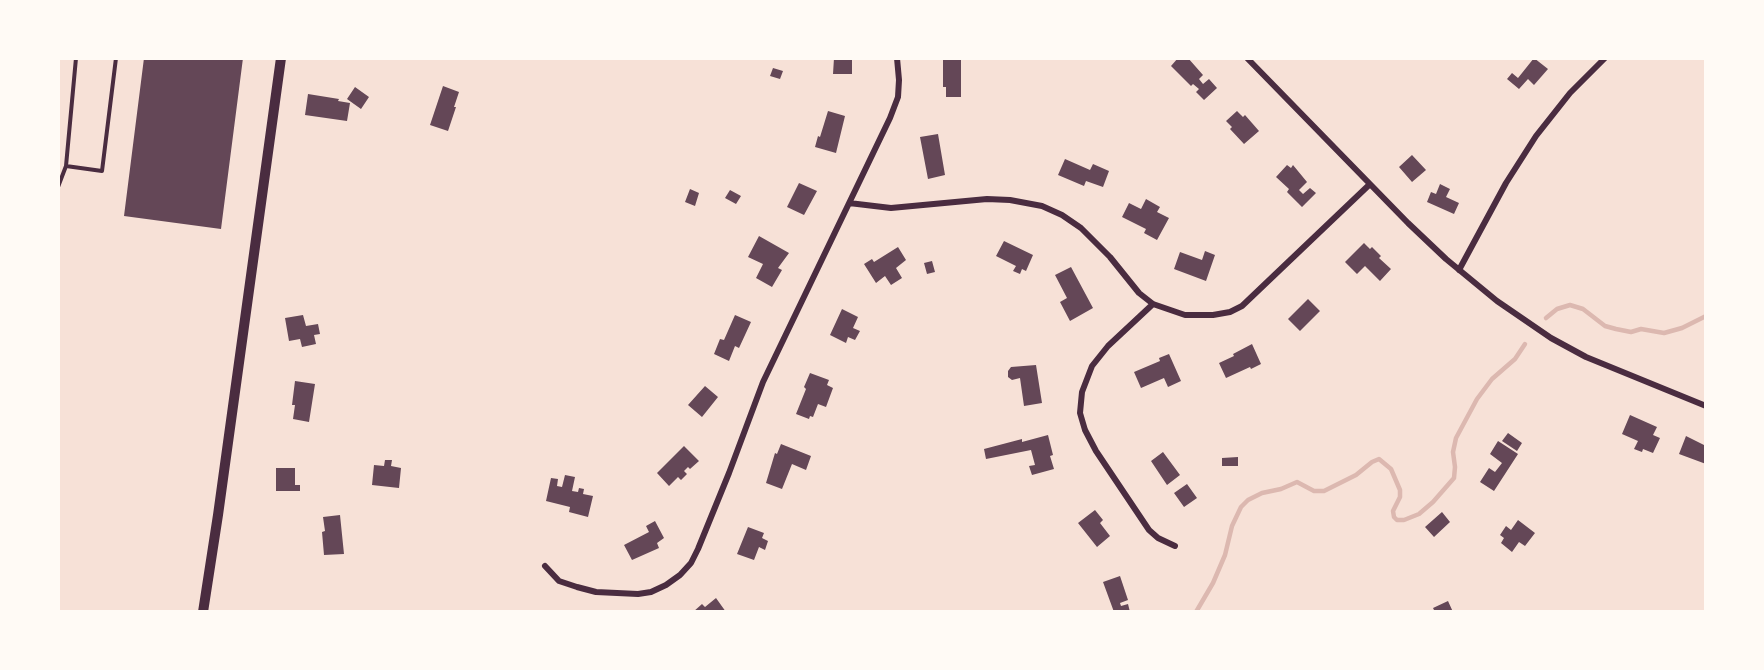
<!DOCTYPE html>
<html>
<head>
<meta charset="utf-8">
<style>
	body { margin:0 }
	#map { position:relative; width:1764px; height:670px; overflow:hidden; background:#f7e1d7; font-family:"PT Serif",serif }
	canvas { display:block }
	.frame { position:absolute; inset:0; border:60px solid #fffaf5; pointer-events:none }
</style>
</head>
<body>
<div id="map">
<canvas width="1764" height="670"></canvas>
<div class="frame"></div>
</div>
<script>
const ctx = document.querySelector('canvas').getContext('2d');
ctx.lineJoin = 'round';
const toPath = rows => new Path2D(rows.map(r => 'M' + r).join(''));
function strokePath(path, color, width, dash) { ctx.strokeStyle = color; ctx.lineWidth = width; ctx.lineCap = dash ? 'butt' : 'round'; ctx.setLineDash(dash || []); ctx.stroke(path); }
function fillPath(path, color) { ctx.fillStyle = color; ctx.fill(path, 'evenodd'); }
strokePath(toPath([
	[1546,318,1557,309,1570,305,1583,309,1605,326,1616,329,1631,332,1641,329,1664,333,1682,328,1706,316],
	[1196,612,1213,583,1225,555,1232,526,1241,507,1248,500,1262,493,1281,489,1297,482,1314,491,1324,491,1356,475,1372,462,1379,459,1391,469,1400,490,1400,497,1393,511,1394,517,1397,520,1404,520,1419,514,1433,502,1454,478,1455,467,1453,452,1456,438,1477,399,1492,379,1515,359,1525,344]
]), '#dcb8b0', 4.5);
fillPath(toPath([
	[144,58,243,58,221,229,124,216],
	[834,58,852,58,852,74,833,74],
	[943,58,961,58,961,97,946,97,946,87,943,87],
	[1178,58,1188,58,1203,75,1199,79,1203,84,1209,79,1217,88,1204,100,1196,92,1199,89,1193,84,1191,86,1171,66],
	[1534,58,1548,69,1534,85,1528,79,1519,89,1507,79,1512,73,1518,78],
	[773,68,783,71,780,79,770,76],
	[443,86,459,92,454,107,456,107,448,131,430,125],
	[355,87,369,97,361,109,347,99],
	[308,94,339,99,338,101,350,103,347,121,305,115],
	[828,111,845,116,836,153,815,147,818,136,820,137],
	[1237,111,1243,117,1245,115,1259,131,1244,144,1230,129,1232,127,1226,121],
	[938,134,945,175,928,179,920,137],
	[1412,155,1426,170,1412,182,1399,167],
	[1065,159,1090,170,1093,164,1109,171,1103,187,1086,181,1084,186,1058,175],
	[1287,165,1291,168,1293,165,1307,182,1299,190,1303,194,1310,188,1316,193,1302,207,1287,192,1289,189,1276,177],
	[799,183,817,191,804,215,787,207],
	[1440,184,1450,189,1446,197,1459,203,1454,214,1427,202,1431,192,1436,194],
	[690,189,699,193,695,206,685,202],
	[730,190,741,196,736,204,725,198],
	[1146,199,1160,207,1157,212,1169,218,1157,240,1144,233,1146,229,1122,217,1129,203,1141,209],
	[759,236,789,253,778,268,782,270,772,287,756,278,763,264,748,257],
	[1004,241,1033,255,1026,271,1022,269,1020,274,1013,271,1016,266,996,256],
	[1364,243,1370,249,1372,247,1381,256,1379,258,1391,269,1380,281,1365,266,1357,274,1345,262],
	[898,247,906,260,896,268,902,278,891,285,885,276,876,283,864,264,872,259,874,262],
	[1205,251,1215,255,1206,281,1174,269,1180,252,1202,260],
	[932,261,935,272,927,274,924,263],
	[1071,267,1093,308,1070,321,1060,302,1067,298,1055,275],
	[1308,299,1320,311,1300,331,1288,319],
	[842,309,858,317,853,328,860,331,855,340,848,337,846,343,830,335],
	[303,315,306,326,318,324,320,334,314,335,316,344,302,347,300,339,289,341,285,318],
	[735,315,751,322,739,348,735,346,729,361,714,354,720,339,724,340],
	[1252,344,1261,364,1251,369,1250,367,1226,378,1219,363,1234,356,1233,354],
	[1169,354,1181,381,1168,387,1164,378,1141,388,1134,372,1160,361,1159,358],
	[1036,365,1042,403,1024,406,1020,378,1012,380,1008,377,1008,371,1011,367],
	[810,373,829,380,827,385,833,388,826,407,818,404,813,417,810,416,809,419,796,414,806,389,804,387],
	[295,381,315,384,309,422,293,419,295,405,292,405],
	[705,386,718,397,702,417,688,405],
	[1630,415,1657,427,1653,435,1660,438,1653,453,1643,449,1642,452,1634,449,1638,441,1622,434],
	[1508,433,1522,443,1517,451,1502,441],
	[1048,435,1053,455,1050,456,1054,469,1032,475,1029,466,1035,465,1031,450,986,459,984,449,1022,439,1022,442],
	[1686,436,1706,446,1706,464,1679,454],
	[1498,441,1518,454,1494,491,1480,482,1489,468,1495,472,1502,463,1490,454],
	[781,444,811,456,806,470,792,464,782,489,766,483,775,453,777,454],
	[684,446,699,461,690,469,688,467,684,471,687,474,681,480,678,477,669,486,657,473],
	[1163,452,1180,475,1167,485,1151,461],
	[1238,457,1238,466,1222,466,1222,458],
	[385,460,392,460,391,466,401,468,399,488,372,485,374,465,384,466],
	[276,468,295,468,295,485,300,485,300,491,276,491],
	[565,475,575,477,572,491,578,492,579,488,584,489,583,494,593,496,588,517,569,512,570,507,546,501,551,478,558,479,557,486,562,487],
	[1187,484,1197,498,1184,507,1174,493],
	[1095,510,1103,520,1100,523,1110,536,1097,547,1078,523],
	[1442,512,1450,522,1434,537,1425,527],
	[340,515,344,554,324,555,322,532,325,531,323,517],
	[1518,520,1535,533,1525,546,1519,542,1512,552,1501,543,1504,538,1500,535,1506,526,1511,530],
	[655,521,664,538,657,543,659,548,632,560,624,545,649,532,646,526],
	[748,527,764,533,762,538,768,541,765,550,759,547,754,560,737,554],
	[1120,576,1128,600,1120,603,1121,606,1128,604,1130,612,1114,612,1103,582],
	[716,598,726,612,693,612,702,604,705,607],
	[1448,601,1453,612,1435,612,1433,608]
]), '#644757');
strokePath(toPath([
	[66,166,102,171,116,58],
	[58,187,66,166,76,58]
]), '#4a2c40', 4);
strokePath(toPath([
	[1247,58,1408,223,1446,259,1497,301,1551,338,1586,357,1706,406],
	[849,203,891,208,987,199,1010,200,1042,206,1062,215,1081,228,1110,257,1139,293,1153,304,1185,315,1213,315,1230,312,1242,306,1369,185],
	[1459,270,1506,183,1536,136,1570,93,1605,58],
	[1153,304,1108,346,1092,366,1082,392,1080,413,1085,430,1096,451,1149,530,1158,538,1175,546],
	[545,566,559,581,577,587,596,592,638,594,651,592,666,585,680,575,691,563,698,549,729,473,763,382,890,118,898,97,899,80,897,58]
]), '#4a2c40', 6);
strokePath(toPath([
	[203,612,218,515,281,58]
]), '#4a2c40', 10);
</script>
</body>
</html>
